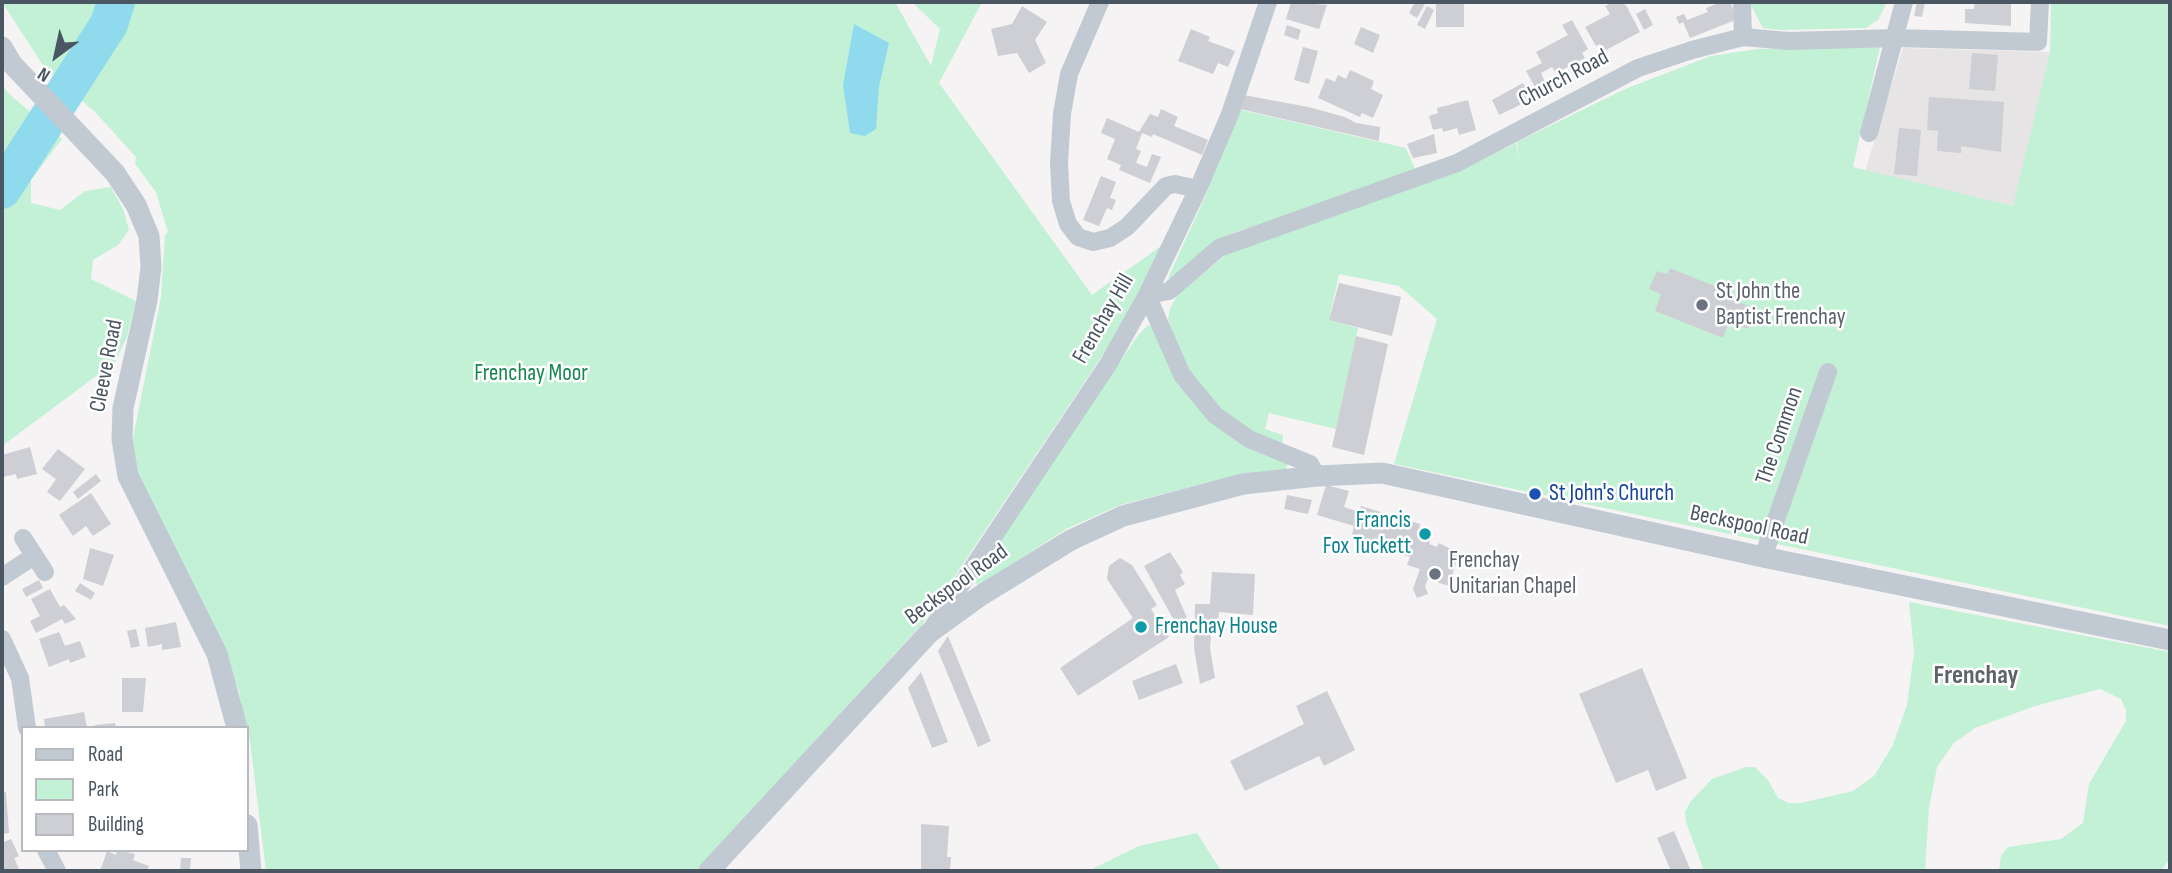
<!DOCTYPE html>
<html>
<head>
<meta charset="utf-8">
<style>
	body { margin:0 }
	#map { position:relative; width:2172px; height:873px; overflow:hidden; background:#f5f3f3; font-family:"Sofia Sans Condensed",sans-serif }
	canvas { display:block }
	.frame { position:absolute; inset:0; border:4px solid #4a5661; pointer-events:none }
	.legend { position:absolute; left:21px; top:726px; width:228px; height:126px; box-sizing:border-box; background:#fff; border:2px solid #b7bbc0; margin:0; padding:9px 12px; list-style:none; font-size:21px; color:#4a5661 }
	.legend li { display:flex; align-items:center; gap:14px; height:35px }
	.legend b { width:35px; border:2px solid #b7bbc0 }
	.north { position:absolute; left:21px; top:21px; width:70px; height:70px; -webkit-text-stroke:5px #fff; paint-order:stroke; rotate:213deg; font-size:19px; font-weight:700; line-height:28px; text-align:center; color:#4a5661 }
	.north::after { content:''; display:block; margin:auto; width:24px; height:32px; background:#4a5661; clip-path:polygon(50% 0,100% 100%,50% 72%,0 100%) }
</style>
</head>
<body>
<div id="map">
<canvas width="2172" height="873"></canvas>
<div class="frame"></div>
<ul class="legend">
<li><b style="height:9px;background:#c1cad2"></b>Road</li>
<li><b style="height:19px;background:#c3f1d5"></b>Park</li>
<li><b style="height:19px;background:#cdcfd5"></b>Building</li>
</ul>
<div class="north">N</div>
</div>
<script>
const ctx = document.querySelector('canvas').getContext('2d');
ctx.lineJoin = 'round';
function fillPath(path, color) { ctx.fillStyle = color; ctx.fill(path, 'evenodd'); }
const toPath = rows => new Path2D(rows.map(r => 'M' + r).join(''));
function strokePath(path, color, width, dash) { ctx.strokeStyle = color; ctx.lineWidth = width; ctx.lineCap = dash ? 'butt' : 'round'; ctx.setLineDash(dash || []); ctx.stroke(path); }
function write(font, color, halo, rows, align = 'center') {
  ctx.font = font + ' "Sofia Sans Condensed",sans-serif'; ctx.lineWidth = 5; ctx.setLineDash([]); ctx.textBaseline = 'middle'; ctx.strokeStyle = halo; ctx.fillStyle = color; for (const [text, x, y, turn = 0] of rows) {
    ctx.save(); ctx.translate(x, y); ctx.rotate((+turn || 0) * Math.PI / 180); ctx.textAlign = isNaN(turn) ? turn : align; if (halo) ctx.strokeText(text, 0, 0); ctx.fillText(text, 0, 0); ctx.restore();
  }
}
fillPath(toPath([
	[1903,48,2050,52,2014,206,1865,171]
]), '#e6e4e5');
fillPath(toPath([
	[2,2,895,2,931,66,940,29,912,2,982,2,939,83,1092,295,1164,244,1124,323,924,622,696,871,266,871,249,733,244,728,239,691,206,614,134,469,131,448,161,297,165,235,168,232,156,192,135,164,136,157,95,112,46,70],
	[1749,2,1887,2,1878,20,1866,28,1780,30,1763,28],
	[2051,2,2170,2,2170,626,1394,464,1437,319,1399,286,1339,274,1329,320,1358,328,1336,429,1269,413,1265,429,1283,435,1282,448,1252,435,1220,411,1188,373,1176,342,1168,319,1170,308,1178,294,1228,253,1460,171,1516,143,1519,163,1517,142,1625,89,1711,56,1757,49,1880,47,1853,167,2013,206,2050,52],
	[2,85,9,94,62,139,31,180,31,203,60,210,85,191,111,187,124,211,129,230,118,245,93,260,91,279,136,301,127,337,115,362,2,446],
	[1237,109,1406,148,1416,171,1236,232,1207,247,1173,280,1168,278,1205,197],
	[1148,325,1157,329,1178,381,1288,463,1286,469,1242,474,1120,505,1066,529,979,586,973,581,1136,338],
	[1909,602,2170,652,2170,858,2161,871,1999,871,2001,856,2008,847,2061,839,2083,823,2089,784,2126,721,2126,710,2121,699,2100,689,2035,706,1975,728,1954,743,1937,767,1929,808,1925,871,1704,871,1686,822,1685,812,1691,801,1712,779,1746,767,1755,767,1768,780,1778,798,1789,803,1801,803,1853,791,1874,776,1893,745,1907,705,1914,652],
	[1197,833,1221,871,1088,871,1139,846]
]), '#c3f1d5');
fillPath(toPath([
	[854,24,889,43,879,87,876,129,865,136,850,133,843,85]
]), '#90daee');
strokePath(toPath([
	[2,190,109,24,116,2]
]), '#90daee', 38);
fillPath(toPath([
	[1291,2,1327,5,1319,29,1286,19],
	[1415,2,1426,2,1417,18,1409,13],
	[1464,2,1464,27,1436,27,1436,3],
	[1614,2,1626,5,1640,32,1604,51,1600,44,1596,46,1585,27,1610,14,1605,6],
	[1721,2,1730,2,1736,17,1733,21,1690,38,1683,22,1679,24,1676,17,1684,14,1687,20,1708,12,1706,8],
	[1917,2,1925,2,1922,17,1914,16],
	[1975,2,2011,2,2011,26,1965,23,1965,9,1974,9],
	[1022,6,1047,22,1035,40,1046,63,1029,73,1017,53,998,56,991,29,1012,24],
	[1427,6,1434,10,1425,29,1417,25],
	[1645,9,1653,25,1644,30,1636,14],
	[1572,20,1588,49,1582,53,1585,58,1556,73,1552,67,1541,73,1545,82,1535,87,1526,71,1542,63,1536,52,1568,35,1562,25],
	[1287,25,1301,30,1298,40,1284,35],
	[1361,27,1380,35,1373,53,1354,44],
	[1191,29,1210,37,1208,41,1235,51,1228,67,1218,63,1213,74,1178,61],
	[1303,47,1318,51,1309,84,1294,80],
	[1972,53,1998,55,1995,91,1969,89],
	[1350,70,1374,81,1371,89,1383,95,1373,118,1362,113,1360,117,1318,98,1326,78,1335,82,1338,75,1346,79],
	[1523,83,1532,99,1499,115,1492,100],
	[1244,95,1308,107,1345,117,1356,123,1380,127,1379,141,1240,109],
	[1929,97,2004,102,2001,152,1961,146,1961,153,1937,151,1938,131,1927,130],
	[1468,100,1476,130,1459,135,1457,128,1443,132,1442,128,1433,130,1429,116,1438,113,1437,108],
	[1161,109,1178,117,1174,126,1208,140,1202,155,1153,134,1152,137,1142,133,1136,149,1141,151,1136,163,1147,167,1152,154,1161,157,1150,183,1119,170,1121,165,1107,159,1115,139,1101,133,1107,118,1139,132,1150,114,1158,117],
	[1899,128,1921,130,1917,176,1894,174],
	[1434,134,1437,153,1413,158,1407,144],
	[1101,176,1116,182,1110,198,1116,200,1112,210,1107,208,1099,226,1083,220],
	[1670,268,1741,297,1738,302,1756,309,1748,329,1729,322,1723,338,1655,311,1661,294,1649,289,1657,271,1667,274],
	[1339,283,1401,297,1392,336,1329,320],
	[1356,336,1388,344,1364,455,1332,447],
	[30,447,37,474,17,479,16,474,3,477,2,455],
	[58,449,85,469,60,501,47,492,56,479,42,469],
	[96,474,101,481,78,499,73,492],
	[1326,485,1349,491,1344,507,1359,512,1361,506,1420,524,1419,531,1432,536,1429,544,1437,547,1439,543,1459,553,1449,586,1428,579,1425,586,1428,594,1417,598,1413,589,1420,569,1407,565,1410,557,1351,539,1354,526,1317,515],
	[91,493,111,524,93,536,86,526,73,536,59,515],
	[1287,495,1312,500,1308,514,1284,509],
	[90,548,114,555,103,586,83,579],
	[1170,552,1183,572,1180,575,1185,584,1175,590,1187,618,1176,624,1144,566],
	[1120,558,1132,565,1157,605,1151,609,1169,637,1078,696,1060,668,1133,618,1107,579,1109,566],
	[1212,572,1255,574,1253,615,1219,612,1218,621,1212,620,1210,648,1215,678,1200,684,1194,648,1195,604,1210,604],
	[39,580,43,588,26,597,22,589],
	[80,583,95,593,91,600,75,591],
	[50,589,60,607,64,605,76,619,65,624,62,619,36,633,30,621,40,616,31,599],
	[176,622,181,647,162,650,162,644,148,647,145,628],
	[136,629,140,646,131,648,127,631],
	[59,632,65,646,80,641,86,657,70,663,69,659,49,667,39,639],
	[948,636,991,741,978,747,938,651],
	[1176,664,1183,683,1139,700,1132,681],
	[1642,668,1687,778,1656,791,1648,770,1616,783,1579,694],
	[921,672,948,742,932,748,908,688],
	[122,678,146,678,143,712,122,712],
	[1327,691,1355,750,1324,766,1319,756,1245,791,1230,761,1304,724,1296,706],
	[84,712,87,728,45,728,44,719],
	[115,723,116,728,95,728,95,725],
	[6,792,9,833,2,834,2,793],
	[921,824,949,826,947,857,951,857,950,871,921,871],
	[1674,831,1691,871,1671,871,1657,838],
	[11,839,19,856,14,858,20,871,2,869,2,843],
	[117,850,135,854,133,860,149,866,147,871,100,871,107,851,116,855],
	[181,858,191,858,190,870,180,870]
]), '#cdcfd5');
strokePath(toPath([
	[1100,2,1069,74,1062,114,1059,163,1061,201,1068,224,1078,237,1093,242,1110,238,1127,227,1166,186,1175,184,1198,189],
	[1742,2,1743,37],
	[1869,133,1904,2],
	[1147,295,1169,291,1219,248,1457,163,1638,68,1692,50,1743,37,1788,41,1896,38,2038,42,2040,2],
	[1147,295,1182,375,1215,415,1249,439,1310,464,1317,476],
	[23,538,45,572],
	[1763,557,1828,372],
	[2,577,34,556],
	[933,627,1109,363,1147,295,1198,189,1230,114,1268,2],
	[2,639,20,678,27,728],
	[46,850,57,871]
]), '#c1cad2', 18);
strokePath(toPath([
	[2,47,12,64,115,173,136,205,149,236,151,267,147,300,123,408,122,439,128,476,217,654,237,728],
	[247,825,251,871],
	[709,871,929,633,980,596,1071,540,1123,516,1243,484,1317,476,1382,473,1763,557,2170,640]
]), '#c1cad2', 21);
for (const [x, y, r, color] of [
	[1702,305,7,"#6b7280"],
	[1535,494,7,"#1a4fb4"],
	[1425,534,7,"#0f9aa8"],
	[1435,574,7,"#6b7280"],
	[1141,627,7,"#0f9aa8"]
]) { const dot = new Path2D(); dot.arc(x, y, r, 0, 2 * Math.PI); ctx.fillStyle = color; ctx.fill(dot); strokePath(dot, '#fff', 2.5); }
write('23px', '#4a5661', '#fff', [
	["Church Road",1564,79,-28],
	["Frenchay Hill",1104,319,-60],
	["Cleeve Road",107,366,-79],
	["The Common",1780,436,-71],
	["Beckspool Road",1749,526,12],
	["Beckspool Road",957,585,-36]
]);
write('23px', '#5b616d', '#fff', [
	["St John the",1716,292],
	["Baptist Frenchay",1716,318],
	["Frenchay",1449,561],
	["Unitarian Chapel",1449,587]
], 'left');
write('23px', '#17864f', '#fff', [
	["Frenchay Moor",531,374]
]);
write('23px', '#164399', '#fff', [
	["St John's Church",1549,494]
], 'left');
write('23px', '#0d838f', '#fff', [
	["Francis",1411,521],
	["Fox Tuckett",1411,547],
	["Frenchay House",1155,627,"left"]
], 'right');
write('bold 26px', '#5f6368', '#fff', [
	["Frenchay",1976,676]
]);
</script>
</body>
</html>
